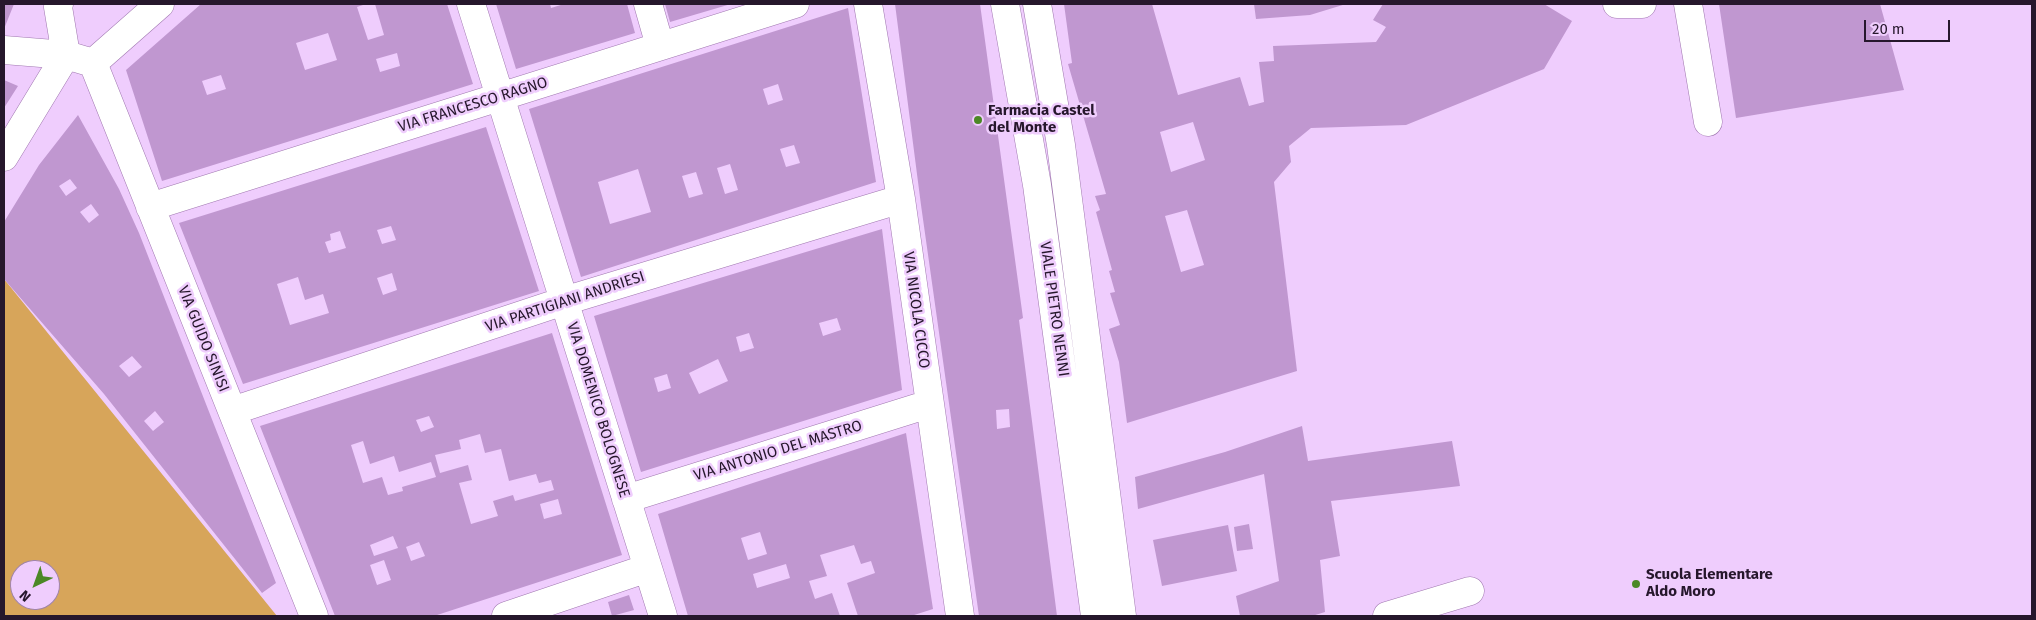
<!DOCTYPE html>
<html>
<head>
<meta charset="utf-8">
<style>
	body { margin:0 }
	#map { position:relative; width:2036px; height:620px; overflow:hidden; background:#efcdfd; font-family:"Fira Sans",sans-serif }
	canvas { display:block }
	.frame { position:absolute; inset:0; border:5px solid #26172c; pointer-events:none }
	.north { position:absolute; left:10px; top:560px; width:50px; height:50px; box-sizing:border-box; background:#efcdfd; border:1px solid #9f84a9; border-radius:50%; rotate:222deg; font-size:14px; font-weight:700; line-height:20px; text-align:center; color:#26172c }
	.north::after { content:''; display:block; margin:auto; width:18px; height:22px; background:#4b8826; clip-path:polygon(50% 0,100% 100%,50% 72%,0 100%) }
	.scale { position:absolute; left:1864px; top:20px; width:86px; height:22px; box-sizing:border-box; border:2px solid #26172c; border-top:0; padding-left:6px; font-size:15px; line-height:18px; white-space:nowrap; color:#26172c; -webkit-text-stroke:4px #efcdfd; paint-order:stroke }
</style>
</head>
<body>
<div id="map">
<canvas width="2036" height="620"></canvas>
<div class="frame"></div>
<div class="north">N</div>
<div class="scale">20 m</div>
</div>
<script>
const ctx = document.querySelector('canvas').getContext('2d');
ctx.lineJoin = 'round';
function fillPath(path, color) { ctx.fillStyle = color; ctx.fill(path, 'evenodd'); }
const toPath = rows => new Path2D(rows.map(r => 'M' + r).join(''));
function strokePath(path, color, width, dash) { ctx.strokeStyle = color; ctx.lineWidth = width; ctx.lineCap = dash ? 'butt' : 'round'; ctx.setLineDash(dash || []); ctx.stroke(path); }
function write(font, color, halo, rows, align = 'center') {
  ctx.font = font + ' "Fira Sans",sans-serif'; ctx.lineWidth = 5; ctx.setLineDash([]); ctx.textBaseline = 'middle'; ctx.strokeStyle = halo; ctx.fillStyle = color; for (const [text, x, y, turn = 0] of rows) {
    ctx.save(); ctx.translate(x, y); ctx.rotate((+turn || 0) * Math.PI / 180); ctx.textAlign = isNaN(turn) ? turn : align; if (halo) ctx.strokeText(text, 0, 0); ctx.fillText(text, 0, 0); ctx.restore();
  }
}
fillPath(toPath([
	[4,279,277,616,4,616],
	[20,570,50,570,50,600,20,600]
]), '#d7a55a');
fillPath(toPath([
	[4,4,14,4,4,29],
	[201,4,366,4,357,7,368,40,384,35,375,4,447,4,473,84,162,181,126,70],
	[328,33,337,60,305,70,296,43],
	[397,53,400,66,380,72,376,59],
	[221,75,226,89,207,95,202,81],
	[496,4,550,4,551,8,564,4,627,4,635,33,516,69],
	[665,4,731,4,670,22],
	[895,4,980,4,1023,318,1019,320,1057,616,979,616,921,205],
	[1009,409,1010,427,997,429,996,410],
	[1064,4,1152,4,1178,95,1240,77,1249,106,1264,102,1259,62,1274,61,1273,46,1376,42,1386,27,1373,20,1383,4,1544,4,1572,21,1544,69,1406,125,1311,128,1289,146,1291,162,1274,182,1297,371,1127,423,1119,362,1109,329,1120,325,1110,293,1115,292,1109,271,1112,270,1096,212,1100,210,1095,196,1106,194,1068,64,1072,63],
	[1193,122,1205,160,1171,172,1160,132],
	[1187,210,1204,265,1181,272,1165,216],
	[1254,4,1346,4,1310,15,1256,19],
	[1719,4,1880,4,1904,90,1736,118],
	[848,8,876,182,581,277,529,109],
	[778,84,783,100,768,105,763,89],
	[794,145,800,163,786,167,780,149],
	[730,164,738,190,725,194,717,168],
	[638,169,651,212,610,224,598,182],
	[696,172,703,194,689,198,682,176],
	[4,80,18,86,4,108],
	[78,115,119,189,139,233,271,570,276,583,262,593,104,394,4,279,4,222,39,165],
	[70,179,77,188,66,196,59,186],
	[91,204,99,215,89,223,80,212],
	[132,356,142,367,129,377,119,366],
	[155,411,164,422,153,431,144,421],
	[486,127,539,291,243,384,179,223],
	[391,226,396,240,382,244,377,230],
	[340,231,346,248,329,253,325,242,331,240,330,234],
	[392,273,397,290,383,295,377,278],
	[298,277,305,300,323,294,329,313,290,325,277,284],
	[882,229,902,390,641,472,594,316],
	[837,318,841,330,823,336,819,323],
	[749,333,754,348,740,352,736,337],
	[718,359,728,381,699,394,689,373],
	[667,374,671,388,658,392,654,378],
	[552,333,622,555,434,616,335,616,260,426],
	[429,416,434,427,421,432,416,420],
	[480,434,485,453,501,449,509,481,536,474,539,483,551,480,554,490,515,501,513,495,493,501,498,516,471,524,459,483,472,480,468,465,440,473,435,455,461,449,459,440],
	[363,441,370,464,394,456,399,472,431,462,436,477,402,487,403,491,388,495,382,477,363,483,351,445],
	[558,499,562,514,544,519,540,504],
	[393,536,398,548,374,556,370,545],
	[419,542,425,556,411,561,406,547],
	[384,560,391,580,377,585,370,565],
	[1302,426,1308,461,1452,441,1460,486,1331,501,1340,556,1320,560,1325,612,1312,616,1240,616,1236,596,1279,581,1264,474,1138,509,1135,477,1225,452],
	[906,433,933,609,911,616,858,616,847,583,875,573,871,561,861,564,854,545,820,555,827,576,809,581,815,599,832,593,840,616,688,616,658,514],
	[760,532,767,554,748,560,741,538],
	[786,564,790,578,757,588,753,574],
	[1249,524,1253,549,1237,551,1234,527],
	[1228,525,1237,571,1162,586,1153,540],
	[629,595,634,610,612,616,608,602]
]), '#c097d0');
const minor = toPath([
	[471,4,663,616],
	[648,4,660,46],
	[868,4,901,199,960,616],
	[1617,4,1642,4],
	[1688,4,1708,122],
	[4,50,66,55,58,7,59,4],
	[93,63,314,616],
	[4,157,66,55,93,63,160,4],
	[150,207,795,4],
	[232,411,564,301,901,199],
	[626,499,929,404],
	[506,616,648,568],
	[1387,616,1470,591]
]);
const major = toPath([
	[1005,4,1037,185,1095,616],
	[1037,4,1061,145,1122,616]
]);
strokePath(minor, '#a078b0', 29);
strokePath(major, '#a078b0', 29);
strokePath(minor, '#fff', 28);
strokePath(major, '#fff', 28);
for (const [x, y, r, color] of [
	[978,120,5,"#4b8826"],
	[1636,584,5,"#4b8826"]
]) { const dot = new Path2D(); dot.arc(x, y, r, 0, 2 * Math.PI); ctx.fillStyle = color; ctx.fill(dot); strokePath(dot, '#efcdfd', 2); }
write('15px', '#26172c', '#efcdfd', [
	["VIA FRANCESCO RAGNO",473,105,-17],
	["VIA PARTIGIANI ANDRIESI",565,302,-18],
	["VIALE PIETRO NENNI",1054,309,82],
	["VIA NICOLA CICCO",916,310,82],
	["VIA GUIDO SINISI",203,339,68],
	["VIA DOMENICO BOLOGNESE",598,410,73],
	["VIA ANTONIO DEL MASTRO",778,451,-17]
]);
write('bold 15px', '#26172c', '#efcdfd', [
	["Farmacia Castel",988,111],
	["del Monte",988,128],
	["Scuola Elementare",1646,575],
	["Aldo Moro",1646,592]
], 'left');
</script>
</body>
</html>
